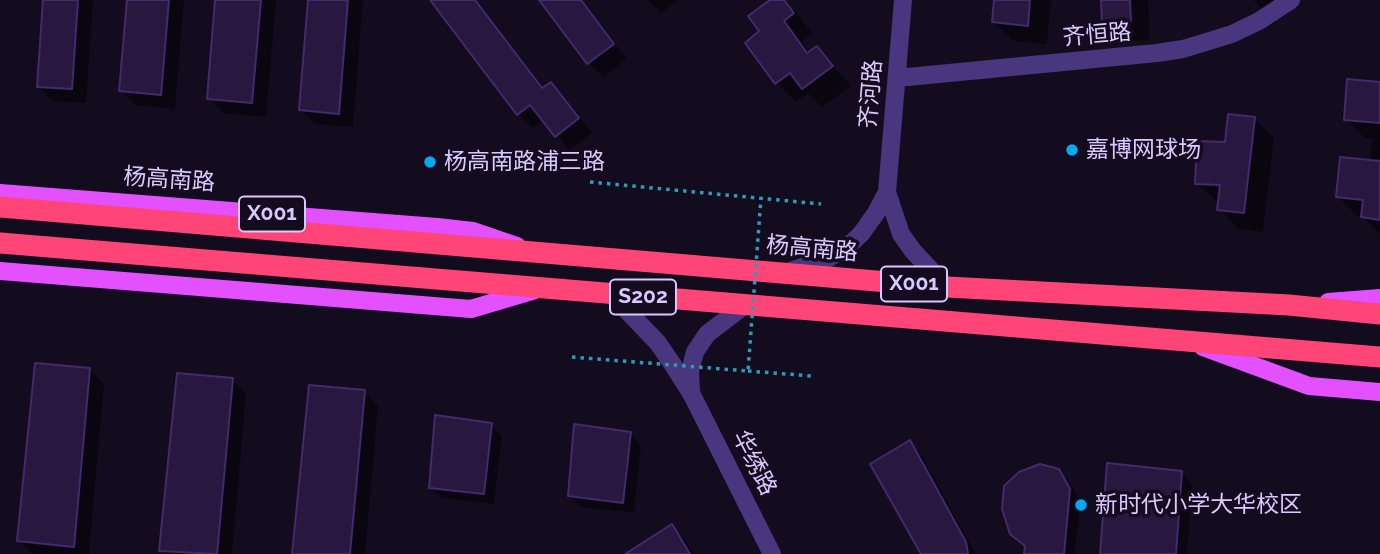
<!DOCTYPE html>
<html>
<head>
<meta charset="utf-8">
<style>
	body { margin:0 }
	canvas { display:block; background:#130c1e }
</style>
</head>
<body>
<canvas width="1380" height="554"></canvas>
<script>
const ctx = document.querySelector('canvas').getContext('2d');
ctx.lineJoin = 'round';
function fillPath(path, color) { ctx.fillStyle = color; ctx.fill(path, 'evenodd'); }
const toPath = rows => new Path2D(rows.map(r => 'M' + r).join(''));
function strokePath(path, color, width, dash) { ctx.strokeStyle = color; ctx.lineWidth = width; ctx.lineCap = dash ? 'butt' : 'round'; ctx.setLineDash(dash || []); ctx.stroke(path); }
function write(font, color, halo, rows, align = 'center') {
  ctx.font = font + ' Raleway,"Noto Sans SC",sans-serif'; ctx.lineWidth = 7; ctx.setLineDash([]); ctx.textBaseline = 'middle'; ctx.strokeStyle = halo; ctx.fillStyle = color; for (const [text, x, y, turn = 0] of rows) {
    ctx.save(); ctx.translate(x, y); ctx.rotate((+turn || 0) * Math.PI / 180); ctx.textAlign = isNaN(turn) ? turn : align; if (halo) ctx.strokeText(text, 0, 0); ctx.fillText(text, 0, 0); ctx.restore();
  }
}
fillPath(toPath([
	[44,0,93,0,86,103,53,101,38,86],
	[129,0,184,0,175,109,135,105,121,91],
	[217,0,276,0,266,117,223,113,208,98],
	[309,0,363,0,353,127,315,124,301,110],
	[432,0,477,0,544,89,551,84,565,98,592,133,570,150,544,120,533,128,518,114],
	[541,0,582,0,627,59,603,77,588,63],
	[648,0,679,0,661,13],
	[773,0,784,0,798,14,812,33,802,41,810,53,817,48,851,86,822,107,808,93,796,102,776,83,747,43,762,32],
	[996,0,1051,0,1047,44,1013,41,994,22],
	[1103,0,1148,0,1149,40,1123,41,1104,22],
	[1253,0,1294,0,1295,1,1261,8],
	[1380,72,1380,234,1363,217,1357,216,1338,197,1370,162,1372,139,1365,138,1346,119,1379,84],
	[1254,119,1274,138,1263,232,1238,229,1219,209,1219,203,1197,184,1226,144],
	[89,369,104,384,89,554,32,554,18,540],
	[232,380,246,394,232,554,164,554,161,551],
	[364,392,378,406,365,554,294,554],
	[491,425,502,436,494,504,442,498,430,487],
	[630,434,641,445,634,513,581,507,570,496],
	[909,442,921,454,976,554,923,554],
	[1058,470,1070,482,1080,502,1075,554,1026,554,1027,547,1012,533],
	[1181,473,1192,484,1187,554,1101,554],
	[672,526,686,541,694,554,637,554]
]), '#0007');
const building = toPath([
	[43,0,78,0,72,89,37,87,43,0],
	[127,0,169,0,161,95,119,91,127,0],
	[215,0,261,0,252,103,207,99,215,0],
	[308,0,348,0,339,114,299,110,308,0],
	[430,0,475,0,542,88,551,82,579,118,555,137,530,105,517,115,430,0],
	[539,0,581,0,614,44,587,64,539,0],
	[770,0,784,0,794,13,784,21,807,53,817,46,833,66,802,89,790,73,775,84,745,43,759,31,748,16,770,0],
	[994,0,1030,0,1028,26,992,22,994,0],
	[1101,0,1130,0,1131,22,1102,23,1101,0],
	[1347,79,1380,82,1380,123,1344,120,1347,79],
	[1228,114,1255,117,1244,213,1217,210,1220,185,1195,184,1197,141,1225,142,1228,114],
	[1340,157,1380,161,1380,220,1361,217,1363,200,1336,197,1340,157],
	[35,363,90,368,74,547,17,541,35,363],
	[177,373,233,378,217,554,159,551,177,373],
	[309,385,365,390,350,554,292,554,309,385],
	[435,415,492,423,484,494,429,488,435,415],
	[574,424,631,432,623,503,568,496,574,424],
	[910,440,966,542,968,554,921,554,870,464,910,440],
	[1107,463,1182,471,1176,554,1100,554,1107,463],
	[1040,464,1059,469,1070,489,1064,554,1024,554,1025,546,1010,534,1002,509,1004,486,1019,472,1040,464],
	[672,524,690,554,625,554,672,524]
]);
fillPath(building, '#28173f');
strokePath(building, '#44296c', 2);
strokePath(toPath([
	[590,182,821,204],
	[748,371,812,376]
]), '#2b9db1', 3.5, [3.5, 5]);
strokePath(toPath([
	[903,0,887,192,901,234,913,251,947,287],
	[897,78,1157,53,1183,49,1232,34,1259,21,1291,0],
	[787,272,829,258,848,246,861,234,876,213,887,192],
	[611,294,658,343,673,365,692,395,772,554],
	[691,392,690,371,695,352,707,334,745,305]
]), '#48367e', 18);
strokePath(toPath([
	[0,193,437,227,473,231,517,246],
	[0,271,471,309,535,290],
	[1328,302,1380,298],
	[1203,347,1309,386,1380,392]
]), '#e250ff', 18);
strokePath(toPath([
	[0,207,947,287,1289,305,1380,314],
	[0,243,1380,357]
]), '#f47', 21);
strokePath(toPath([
	[572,357,748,371,761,198]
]), '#2b9db1', 3.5, [3.5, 5]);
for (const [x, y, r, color] of [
	[1072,150,7,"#00a9f4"],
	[430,162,7,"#00a9f4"],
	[1081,505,7,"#00a9f4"]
]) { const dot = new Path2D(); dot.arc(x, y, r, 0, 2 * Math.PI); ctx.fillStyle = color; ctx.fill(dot); strokePath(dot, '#130c1e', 2.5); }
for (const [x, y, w] of [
	[272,214,66],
	[914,284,66],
	[643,297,66]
]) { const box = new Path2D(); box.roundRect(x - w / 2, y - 17.5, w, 35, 5); ctx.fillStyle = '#130c1e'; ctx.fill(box); strokePath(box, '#dac9ff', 2); }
write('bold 21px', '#dac9ff', null, [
	["X001",272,214],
	["X001",914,284],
	["S202",643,297]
]);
write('23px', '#dac9ff', '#130c1e', [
	["齐恒路",1097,35,-5],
	["齐河路",871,94,-85],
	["杨高南路",169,180,4],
	["杨高南路",812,249,5],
	["华绣路",754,463,63]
]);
write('23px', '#dac9ff', '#130c1e', [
	["嘉博网球场",1086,150],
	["杨高南路浦三路",444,162],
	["新时代小学大华校区",1095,505]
], 'left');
</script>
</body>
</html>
